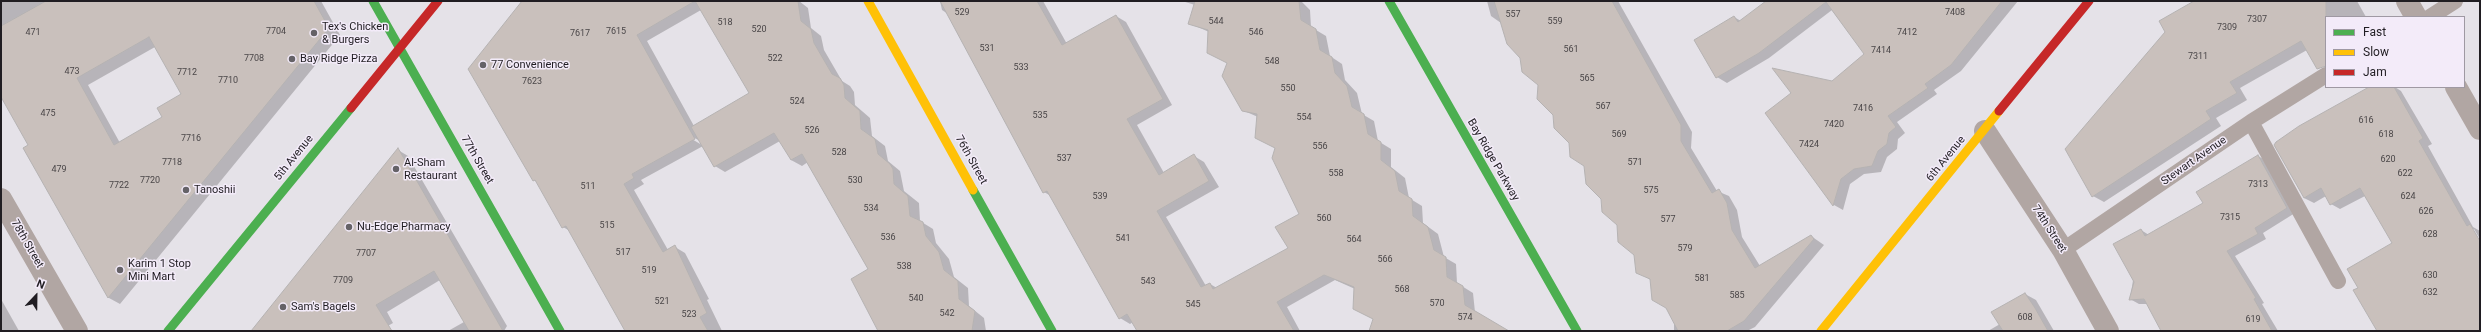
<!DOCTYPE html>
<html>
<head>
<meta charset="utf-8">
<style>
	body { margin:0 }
	#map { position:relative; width:2481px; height:332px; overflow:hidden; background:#e5e2e8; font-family:Roboto,sans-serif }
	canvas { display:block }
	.frame { position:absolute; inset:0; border:2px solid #201d22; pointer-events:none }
	.legend { position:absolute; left:2325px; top:16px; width:140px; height:72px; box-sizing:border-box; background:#f3ebf9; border:1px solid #9f99a3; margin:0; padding:5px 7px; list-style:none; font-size:12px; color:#201d22 }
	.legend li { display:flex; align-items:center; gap:8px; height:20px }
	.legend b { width:20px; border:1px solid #9f99a3 }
	.north { position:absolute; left:16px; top:276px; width:40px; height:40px; -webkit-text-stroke:3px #f3ebf9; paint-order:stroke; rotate:22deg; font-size:11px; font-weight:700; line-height:16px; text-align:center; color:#201d22 }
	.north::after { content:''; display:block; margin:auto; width:14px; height:18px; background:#201d22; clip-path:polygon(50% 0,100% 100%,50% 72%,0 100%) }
</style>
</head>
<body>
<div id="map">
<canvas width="2481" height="332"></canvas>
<div class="frame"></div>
<ul class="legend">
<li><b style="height:5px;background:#4caf50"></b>Fast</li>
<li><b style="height:5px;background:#ffc107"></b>Slow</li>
<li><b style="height:5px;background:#c62828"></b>Jam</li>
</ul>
<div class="north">N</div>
</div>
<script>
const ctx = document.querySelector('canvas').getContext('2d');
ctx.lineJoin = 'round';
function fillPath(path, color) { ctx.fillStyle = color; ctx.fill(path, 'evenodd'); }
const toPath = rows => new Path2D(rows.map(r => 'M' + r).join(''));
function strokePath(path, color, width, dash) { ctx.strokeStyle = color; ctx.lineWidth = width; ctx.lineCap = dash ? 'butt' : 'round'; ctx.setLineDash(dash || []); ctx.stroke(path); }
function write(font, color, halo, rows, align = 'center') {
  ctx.font = font + ' Roboto,sans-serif'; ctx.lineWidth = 3; ctx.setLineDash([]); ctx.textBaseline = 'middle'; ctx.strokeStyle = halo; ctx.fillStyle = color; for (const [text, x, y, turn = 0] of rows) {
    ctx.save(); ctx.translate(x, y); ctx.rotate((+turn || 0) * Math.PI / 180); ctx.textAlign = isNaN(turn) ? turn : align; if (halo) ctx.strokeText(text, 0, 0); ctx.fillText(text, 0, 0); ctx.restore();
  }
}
fillPath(toPath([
	[1,1,321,1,340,35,120,304,109,298,24,149,29,145,1,95],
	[155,47,182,94,163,117,120,143,88,85],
	[524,1,799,1,808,8,811,28,821,36,824,50,842,81,850,86,854,92,855,105,870,118,872,136,885,146,888,161,900,171,904,191,919,203,920,221,933,229,936,243,949,259,954,277,968,288,969,306,984,318,986,331,881,331,869,270,808,162,802,166,791,160,780,141,725,172,715,166,703,146,641,180,644,184,634,190,668,250,675,247,685,253,709,299,707,300,722,331,626,331,570,231,563,227,537,182,534,180],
	[701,10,751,94,694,126,647,41],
	[691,136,702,142,702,145,690,138],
	[940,1,1043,1,1067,44,1116,16,1126,22,1172,105,1137,125,1164,173,1194,156,1204,162,1219,187,1166,217,1206,286,1210,284,1217,288,1289,249,1300,214,1276,148,1258,117,1242,110,1228,63,1209,32,1189,23,1195,5,1182,1,1301,1,1310,10,1311,27,1326,36,1330,56,1342,64,1345,80,1357,93,1362,114,1374,121,1378,141,1391,149,1391,167,1405,178,1409,198,1422,206,1423,223,1438,234,1444,257,1456,264,1457,283,1473,293,1475,312,1490,331,1371,331,1374,319,1354,309,1355,289,1335,280,1287,307,1300,331,1138,331,1133,322,1130,324,1120,318,1051,196,1044,192,948,14,942,10],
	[1487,1,1618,1,1692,132,1691,148,1717,191,1729,196,1737,210,1742,237,1760,266,1811,236,1824,245,1755,327,1747,331,1674,331,1674,322,1651,280,1637,272,1635,254,1602,199,1585,165,1570,143,1539,84,1501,23,1491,16],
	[1768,1,2018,1,1961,71,1934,90,1937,94,1897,122,1905,133,1898,139,1897,149,1887,157,1881,172,1864,174,1850,184,1843,210,1834,205,1766,113,1832,82,1865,54,1832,10,1769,58,1727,83,1717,77,1734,17,1741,21],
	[2196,1,2357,1,2366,17,2326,17,2326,60,2307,50,2240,88,2247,100,2216,118,2221,126,2104,202,2093,196],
	[2372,87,2395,87,2401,91,2432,144,2428,146,2473,227,2480,231,2480,239,2474,229,2472,229,2480,243,2480,331,2378,331,2359,288,2394,244,2365,196,2340,209,2331,204,2326,196,2314,203,2304,198],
	[398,150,408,156,507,326,504,331,448,331,464,322,440,280,387,312,393,323,379,331,252,331],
	[2258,156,2267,161,2295,213,2263,233,2266,239,2235,256,2264,303,2262,304,2278,331,2165,331,2147,304,2139,304,2130,299,2141,230,2149,235,2204,204],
	[2025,294,2036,300,2054,331,1988,331,2000,324],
	[1,299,19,331,1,331]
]), '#0003');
const building = toPath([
	[46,1,314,1,329,28,108,298,23,148,28,145,1,97,1,26,46,1],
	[149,37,181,94,157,108,162,117,114,145,77,78,149,37],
	[522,1,798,1,801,21,811,29,814,43,832,74,840,78,844,85,845,98,860,111,861,129,875,139,878,154,890,164,893,169,894,184,908,196,910,216,923,222,926,236,939,252,944,270,958,281,959,299,975,311,972,331,878,331,851,279,868,269,802,154,791,160,774,133,714,167,691,127,749,93,695,1,637,35,695,139,632,174,634,178,624,184,663,252,675,245,707,313,700,317,708,331,625,331,566,226,562,228,535,180,533,181,468,69,522,1],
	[940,1,1037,1,1062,45,1116,15,1163,99,1127,119,1159,175,1194,154,1209,181,1157,211,1201,287,1210,283,1213,289,1288,248,1275,227,1299,214,1272,158,1275,148,1255,138,1257,114,1242,111,1222,76,1227,63,1207,53,1208,30,1188,24,1195,1,1299,1,1301,20,1316,29,1320,50,1332,57,1335,73,1347,86,1352,107,1364,114,1368,134,1381,142,1381,160,1395,171,1399,191,1412,199,1413,216,1428,227,1434,250,1446,257,1447,277,1463,286,1465,305,1509,331,1369,331,1373,319,1353,309,1354,287,1324,275,1277,302,1294,331,1137,331,1127,314,1119,319,1047,191,1043,193,940,1],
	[1494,1,1612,1,1681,125,1681,141,1712,193,1719,189,1727,203,1732,230,1755,268,1811,235,1814,239,1744,321,1727,331,1678,331,1666,308,1652,300,1650,279,1636,273,1634,255,1618,242,1617,225,1602,212,1601,199,1586,184,1584,166,1570,157,1569,143,1554,128,1553,115,1537,99,1538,85,1522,72,1520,58,1507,44,1494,1],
	[1766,1,2002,1,1951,65,1925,84,1928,88,1888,116,1896,127,1889,133,1887,144,1878,151,1872,166,1854,169,1841,179,1833,206,1765,113,1791,93,1772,68,1832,81,1864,54,1826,2,1759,53,1716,78,1694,40,1734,16,1738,22,1766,1],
	[2194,1,2326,1,2326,66,2317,69,2301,41,2230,82,2237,93,2206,111,2211,119,2092,197,2065,149,2165,32,2159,21,2194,1],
	[2369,87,2394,87,2423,138,2419,141,2467,226,2470,224,2480,241,2480,331,2377,331,2353,290,2358,288,2347,269,2392,243,2360,188,2330,205,2321,188,2304,198,2274,145,2276,142,2299,126,2369,87],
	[398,148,503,331,469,331,434,271,376,305,392,331,251,331,398,148],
	[2258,155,2287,208,2255,228,2258,234,2227,251,2256,298,2254,299,2272,331,2161,331,2144,299,2129,300,2134,282,2113,244,2141,229,2145,236,2203,203,2196,192,2258,155],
	[2025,293,2035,308,2048,331,2003,331,1991,312,2025,293]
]);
fillPath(building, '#c9c0bc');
strokePath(building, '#b5b2b2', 1);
strokePath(toPath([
	[2430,17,2455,1],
	[2251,122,2338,281],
	[2063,250,2251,122,2326,75]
]), '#b1a6a3', 16);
strokePath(toPath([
	[2407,1,2416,17],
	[2456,87,2480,129],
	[1985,131,2063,250,2108,331],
	[1,199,77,331]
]), '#b1a6a3', 22);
strokePath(toPath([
	[373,1,560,331],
	[1389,1,1577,331],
	[973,190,1052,331],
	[168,331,351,108]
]), '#4caf50', 9);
strokePath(toPath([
	[868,1,973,190],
	[1821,331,1999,111]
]), '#ffc107', 9);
strokePath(toPath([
	[351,108,438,1],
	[1999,111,2089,1]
]), '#c62828', 9);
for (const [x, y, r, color] of [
	[314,33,4,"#656267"],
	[292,59,4,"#656267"],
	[483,65,4,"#656267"],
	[396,169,4,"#656267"],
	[186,190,4,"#656267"],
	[349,227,4,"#656267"],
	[120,270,4,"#656267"],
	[283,307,4,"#656267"]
]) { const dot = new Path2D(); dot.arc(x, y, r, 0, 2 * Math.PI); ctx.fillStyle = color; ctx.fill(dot); strokePath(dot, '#f3ebf9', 1.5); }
write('9px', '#4a4648', null, [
	["529",962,13],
	["7408",1955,13],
	["557",1513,15],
	["7307",2257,20],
	["544",1216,22],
	["559",1555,22],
	["518",725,23],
	["7309",2227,28],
	["520",759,30],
	["7704",276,32],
	["7615",616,32],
	["471",33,33],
	["546",1256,33],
	["7412",1907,33],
	["7617",580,34],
	["531",987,49],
	["561",1571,50],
	["7414",1881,51],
	["7311",2198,57],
	["7708",254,59],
	["522",775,59],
	["548",1272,62],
	["533",1021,68],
	["473",72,72],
	["7712",187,73],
	["565",1587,79],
	["7710",228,81],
	["7623",532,82],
	["550",1288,89],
	["524",797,102],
	["567",1603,107],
	["7416",1863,109],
	["475",48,114],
	["535",1040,116],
	["554",1304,118],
	["616",2366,121],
	["7420",1834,125],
	["526",812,131],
	["569",1619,135],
	["618",2386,135],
	["7716",191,139],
	["7424",1809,145],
	["556",1320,147],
	["528",839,153],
	["537",1064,159],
	["620",2388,160],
	["7718",172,163],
	["571",1635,163],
	["479",59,170],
	["558",1336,174],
	["622",2405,174],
	["7720",150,181],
	["530",855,181],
	["7313",2258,185],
	["7722",119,186],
	["511",588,187],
	["575",1651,191],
	["539",1100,197],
	["624",2408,197],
	["534",871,209],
	["626",2426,212],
	["7315",2230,218],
	["560",1324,219],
	["577",1668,220],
	["515",607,226],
	["628",2430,235],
	["536",888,238],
	["541",1123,239],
	["564",1354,240],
	["579",1685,249],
	["517",623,253],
	["7707",366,254],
	["566",1385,260],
	["538",904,267],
	["519",649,271],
	["630",2430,276],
	["581",1702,279],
	["7709",343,281],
	["543",1148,282],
	["568",1402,290],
	["632",2430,293],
	["585",1737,296],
	["540",916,299],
	["521",662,302],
	["570",1437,304],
	["545",1193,305],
	["542",947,314],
	["523",689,315],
	["574",1465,318],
	["608",2025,318],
	["619",2253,320]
]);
write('11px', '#201d22', '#f3ebf9', [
	["Tex's Chicken",322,27],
	["& Burgers",322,40],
	["Bay Ridge Pizza",300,59],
	["77 Convenience",491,65],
	["Al-Sham",404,163],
	["Restaurant",404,176],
	["Tanoshii",194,190],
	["Nu-Edge Pharmacy",357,227],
	["Karim 1 Stop",128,264],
	["Mini Mart",128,277],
	["Sam's Bagels",291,307]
], 'left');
write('11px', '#201d22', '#f3ebf9', [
	["5th Avenue",294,158,-51],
	["6th Avenue",1946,159,-51],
	["77th Street",477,160,60],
	["76th Street",971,160,61],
	["Bay Ridge Parkway",1493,160,60],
	["Stewart Avenue",2194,161,-35],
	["74th Street",2049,229,57],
	["78th Street",27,244,60]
]);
</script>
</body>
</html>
